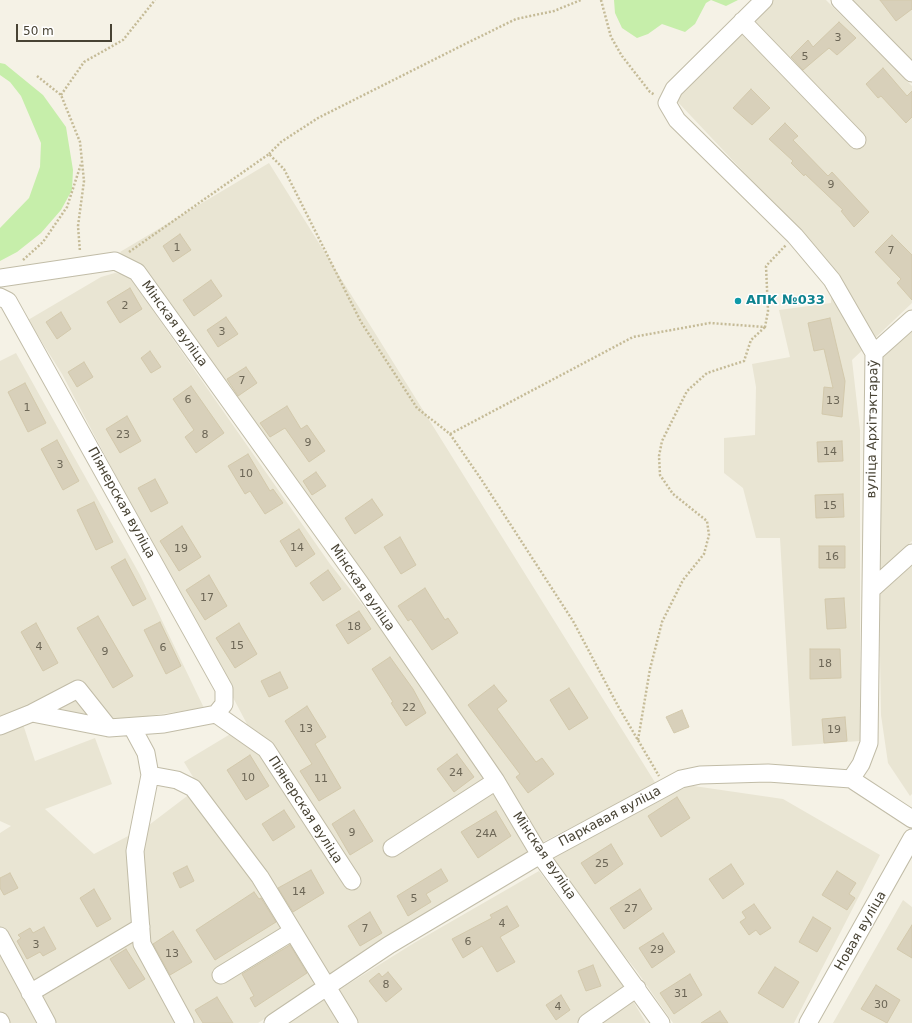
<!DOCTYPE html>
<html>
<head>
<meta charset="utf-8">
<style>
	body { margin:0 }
	#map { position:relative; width:912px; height:1023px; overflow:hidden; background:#f5f2e6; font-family:"DejaVu Sans",sans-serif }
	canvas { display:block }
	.scale { position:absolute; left:16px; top:24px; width:96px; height:18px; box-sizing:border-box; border:2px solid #484334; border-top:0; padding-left:5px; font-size:12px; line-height:14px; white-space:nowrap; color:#484334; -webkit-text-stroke:3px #fff; paint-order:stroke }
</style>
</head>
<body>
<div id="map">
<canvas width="912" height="1023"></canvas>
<div class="scale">50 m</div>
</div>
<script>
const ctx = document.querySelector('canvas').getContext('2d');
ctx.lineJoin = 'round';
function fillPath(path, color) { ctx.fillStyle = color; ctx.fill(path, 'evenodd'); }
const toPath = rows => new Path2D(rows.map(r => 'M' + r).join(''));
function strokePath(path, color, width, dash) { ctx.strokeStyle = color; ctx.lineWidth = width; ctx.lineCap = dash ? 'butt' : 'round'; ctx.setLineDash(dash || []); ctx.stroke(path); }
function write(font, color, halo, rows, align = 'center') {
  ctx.font = font + ' "DejaVu Sans",sans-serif'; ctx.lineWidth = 3; ctx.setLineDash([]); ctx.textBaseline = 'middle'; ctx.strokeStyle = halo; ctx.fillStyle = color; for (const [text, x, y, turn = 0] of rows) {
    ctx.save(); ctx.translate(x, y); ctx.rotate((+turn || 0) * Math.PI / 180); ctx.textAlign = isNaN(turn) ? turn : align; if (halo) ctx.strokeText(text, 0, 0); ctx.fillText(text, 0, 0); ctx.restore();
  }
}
fillPath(toPath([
	[771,0,826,0,912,86,912,303,852,360,860,430,860,741,792,746,780,538,756,538,743,488,724,473,724,438,755,435,756,387,752,364,790,357,779,310,831,303,833,267,675,99],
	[849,0,912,0,912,66],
	[269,163,656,784,539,844,367,579,120,252],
	[115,273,128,275,330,564,388,637,487,784,529,852,258,1023,0,1023,0,833,11,826,0,821,0,732,22,721,35,761,95,738,112,784,45,809,94,854,149,825,199,787,184,762,247,724,62,374,28,320,101,277],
	[912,325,912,541,880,571,881,353],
	[16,353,140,575,204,708,119,720,0,720,0,361],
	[912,564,912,794,910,796,888,763,881,715,879,594],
	[687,785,783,799,880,855,794,1023,673,1023,636,970,547,861],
	[539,871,626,989,646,1023,286,1023,414,943],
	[903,900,912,907,912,1023,833,1023]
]), '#e9e5d3');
fillPath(toPath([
	[614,0,738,0,726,6,711,0,706,3,695,24,685,32,662,24,648,34,637,38,622,28,615,13],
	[0,63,5,64,43,95,66,127,73,170,72,190,61,210,41,233,17,252,0,261,0,228,29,198,40,167,41,143,21,96,10,82,0,75]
]), '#c6eeaa');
const building = toPath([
	[880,0,912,0,912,9,896,21,880,0],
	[839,22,856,38,837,55,829,48,803,70,791,57,808,40,813,47,839,22],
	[883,68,907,96,912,91,912,117,906,123,881,96,878,98,866,84,883,68],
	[751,89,770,108,752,125,733,108,751,89],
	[785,123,798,136,793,140,828,176,832,172,869,212,854,227,841,211,843,210,805,174,804,176,791,163,793,161,769,139,785,123],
	[180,234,191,250,173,262,163,246,180,234],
	[892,235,912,255,912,300,897,283,901,279,875,252,892,235],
	[211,280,222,296,194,316,183,300,211,280],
	[130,288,142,309,120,323,107,302,130,288],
	[61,312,71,329,57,339,46,322,61,312],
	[226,317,238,334,218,347,207,330,226,317],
	[830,318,845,381,842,417,822,414,824,387,833,388,824,349,814,351,808,323,830,318],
	[150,351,161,367,151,373,141,358,150,351],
	[84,362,93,377,77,387,68,372,84,362],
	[246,367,257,383,238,396,227,379,246,367],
	[25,383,46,423,28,432,8,392,25,383],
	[191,386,224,433,196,453,185,437,194,430,173,399,191,386],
	[287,406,301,429,307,425,325,451,309,462,285,428,270,437,260,423,287,406],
	[127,416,141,441,120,453,106,429,127,416],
	[57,440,79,481,63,490,41,449,57,440],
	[842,441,843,461,818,462,817,442,842,441],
	[248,454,270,491,273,489,283,503,265,514,250,491,245,494,228,466,248,454],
	[316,472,326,486,312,495,303,481,316,472],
	[155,479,168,503,151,512,138,488,155,479],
	[843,494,844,517,816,518,815,495,843,494],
	[372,499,383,515,355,534,345,518,372,499],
	[94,502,113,542,96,550,77,510,94,502],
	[182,526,201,557,179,571,160,541,182,526],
	[299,529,315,554,296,567,280,541,299,529],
	[400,537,416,565,401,574,384,547,400,537],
	[819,546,845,546,845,568,819,568,819,546],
	[125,559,146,599,133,606,111,567,125,559],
	[328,570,341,589,323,601,310,583,328,570],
	[209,575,227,606,205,620,186,590,209,575],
	[425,588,445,620,448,618,458,633,432,650,411,619,408,621,398,606,425,588],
	[844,598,846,628,827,629,825,599,844,598],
	[359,611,371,629,348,644,336,625,359,611],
	[98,616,133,676,113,688,77,628,98,616],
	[160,622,181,666,166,674,144,630,160,622],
	[36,623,58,663,43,671,21,632,36,623],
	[239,623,257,654,235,668,216,638,239,623],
	[810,649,840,649,841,678,810,679,810,649],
	[390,657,413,689,426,713,406,726,391,703,393,702,372,669,390,657],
	[280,672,288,688,269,697,261,681,280,672],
	[494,685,507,701,497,709,536,762,542,758,554,774,528,793,516,777,520,774,468,705,494,685],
	[569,688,588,718,569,730,550,700,569,688],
	[307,706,326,737,315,744,341,788,319,801,300,771,312,764,285,721,307,706],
	[682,710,689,727,674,733,666,717,682,710],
	[845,717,847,741,824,743,822,719,845,717],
	[457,754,474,777,454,792,437,769,457,754],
	[250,755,269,786,246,800,227,770,250,755],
	[677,797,690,818,661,837,648,816,677,797],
	[284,810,295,827,273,841,262,824,284,810],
	[354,810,373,841,350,855,332,824,354,810],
	[496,811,511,836,478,858,461,832,496,811],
	[611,844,623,864,595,884,581,863,611,844],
	[731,864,744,884,723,899,709,879,731,864],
	[187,866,194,881,180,888,173,873,187,866],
	[441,869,448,881,426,894,431,902,408,916,397,896,441,869],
	[311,870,324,893,293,912,278,888,311,870],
	[837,871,856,883,849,894,855,898,847,910,822,895,837,871],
	[10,873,18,888,4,895,0,888,0,878,10,873],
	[94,889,111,919,97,927,80,898,94,889],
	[640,889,652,909,624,929,610,908,640,889],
	[254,892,259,899,261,898,276,922,215,960,196,930,254,892],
	[754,904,771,928,760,935,756,930,749,935,740,922,746,918,742,912,754,904],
	[507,906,519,926,500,937,515,962,497,972,482,946,463,958,452,939,492,918,490,915,507,906],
	[370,912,382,933,360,946,348,926,370,912],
	[813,917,831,928,817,952,799,942,813,917],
	[912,925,912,958,897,949,912,925],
	[44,927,56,949,43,956,40,952,27,959,17,941,21,938,18,935,30,928,33,933,44,927],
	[173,931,192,962,170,975,153,944,173,931],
	[663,933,675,952,652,968,639,948,663,933],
	[290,945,307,973,255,1007,250,998,254,996,242,974,290,945],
	[126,949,145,979,129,989,110,959,126,949],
	[593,965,601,986,586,991,578,971,593,965],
	[775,967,799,982,783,1008,758,993,775,967],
	[388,972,402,989,386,1002,369,981,379,973,382,977,388,972],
	[690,974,702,995,674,1014,660,993,690,974],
	[876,985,900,1000,887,1023,861,1009,876,985],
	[561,995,570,1010,556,1020,546,1005,561,995],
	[217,997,233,1023,203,1023,195,1010,217,997],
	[720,1011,728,1023,701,1023,720,1011]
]);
fillPath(building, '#d8d0ba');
strokePath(building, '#d3c9ac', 1);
const minor = toPath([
	[764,0,674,89,667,103,677,120,795,236,832,280,874,353,869,743,861,764,851,779],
	[840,0,912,73],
	[742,21,857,140],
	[0,278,115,261,137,272,360,583,496,781,540,855,661,1023],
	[0,297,8,301,224,689,224,704,216,714,266,749,352,881],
	[874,353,912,319],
	[871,590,912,553],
	[32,713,109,728],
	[0,726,32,713,78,689,109,728,164,724,216,714],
	[132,727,146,753,150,775],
	[392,848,496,781],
	[0,936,47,1023],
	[221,975,293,931],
	[30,993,141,927],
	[0,1021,1,1023],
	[185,1023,142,944,135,851,150,775,177,780,193,788,260,877,349,1023],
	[273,1023,389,945,540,855,681,779,700,775,768,773,851,779,912,819],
	[587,1023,637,988],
	[808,1023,912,838]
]);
strokePath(minor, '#c1bca7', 19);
strokePath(toPath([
	[601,0,611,37,622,56,650,92,655,95],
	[37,76,61,95,80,142,84,181,78,226,80,252],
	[61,95,84,62,123,40,155,0],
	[269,154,281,142,318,118,467,43,516,19,554,11,581,0],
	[129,252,269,154,284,169,361,322,417,408,450,434,481,479,573,621,618,706,659,776],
	[23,260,43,242,67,207,81,164],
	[450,434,633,337,710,323,765,327,768,311,766,266,786,245],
	[638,740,650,669,662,622,683,580,704,554,709,535,707,521,673,494,660,475,659,456,662,441,687,391,707,373,744,361,751,340,765,327]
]), '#c5bb97', 2.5, [2, 2]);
strokePath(minor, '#fff', 17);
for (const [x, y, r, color] of [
	[738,301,4,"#0f9aa8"]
]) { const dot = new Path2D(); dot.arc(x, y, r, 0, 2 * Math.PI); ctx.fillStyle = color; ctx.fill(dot); strokePath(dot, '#fff', 1.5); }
write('11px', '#6c6656', null, [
	["3",838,38],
	["5",805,57],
	["9",831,185],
	["1",177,248],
	["7",891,251],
	["2",125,306],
	["3",222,332],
	["7",242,381],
	["6",188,400],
	["13",833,401],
	["1",27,408],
	["23",123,435],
	["8",205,435],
	["9",308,443],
	["14",830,452],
	["3",60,465],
	["10",246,474],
	["15",830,506],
	["14",297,548],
	["19",181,549],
	["16",832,557],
	["17",207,598],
	["18",354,627],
	["15",237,646],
	["4",39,647],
	["6",163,648],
	["9",105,652],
	["18",825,664],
	["22",409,708],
	["13",306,729],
	["19",834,730],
	["24",456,773],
	["10",248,778],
	["11",321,779],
	["9",352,833],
	["24А",486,834],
	["25",602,864],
	["14",299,892],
	["5",414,899],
	["27",631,909],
	["4",502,924],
	["7",365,929],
	["6",468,942],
	["3",36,945],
	["29",657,950],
	["13",172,954],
	["8",386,985],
	["31",681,994],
	["30",881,1005],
	["4",558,1007]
]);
write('bold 13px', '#0d838f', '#fff', [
	["АПК №033",746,301]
], 'left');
write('13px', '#484334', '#fff', [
	["Мінская вуліца",174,324,54],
	["вуліца Архітэктараў",873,429,-89],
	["Піянерская вуліца",121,503,61],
	["Мінская вуліца",362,588,55],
	["Піянерская вуліца",305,810,57],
	["Паркавая вуліца",610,817,-28],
	["Мінская вуліца",544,856,56],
	["Новая вуліца",861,931,-60]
]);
</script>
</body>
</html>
